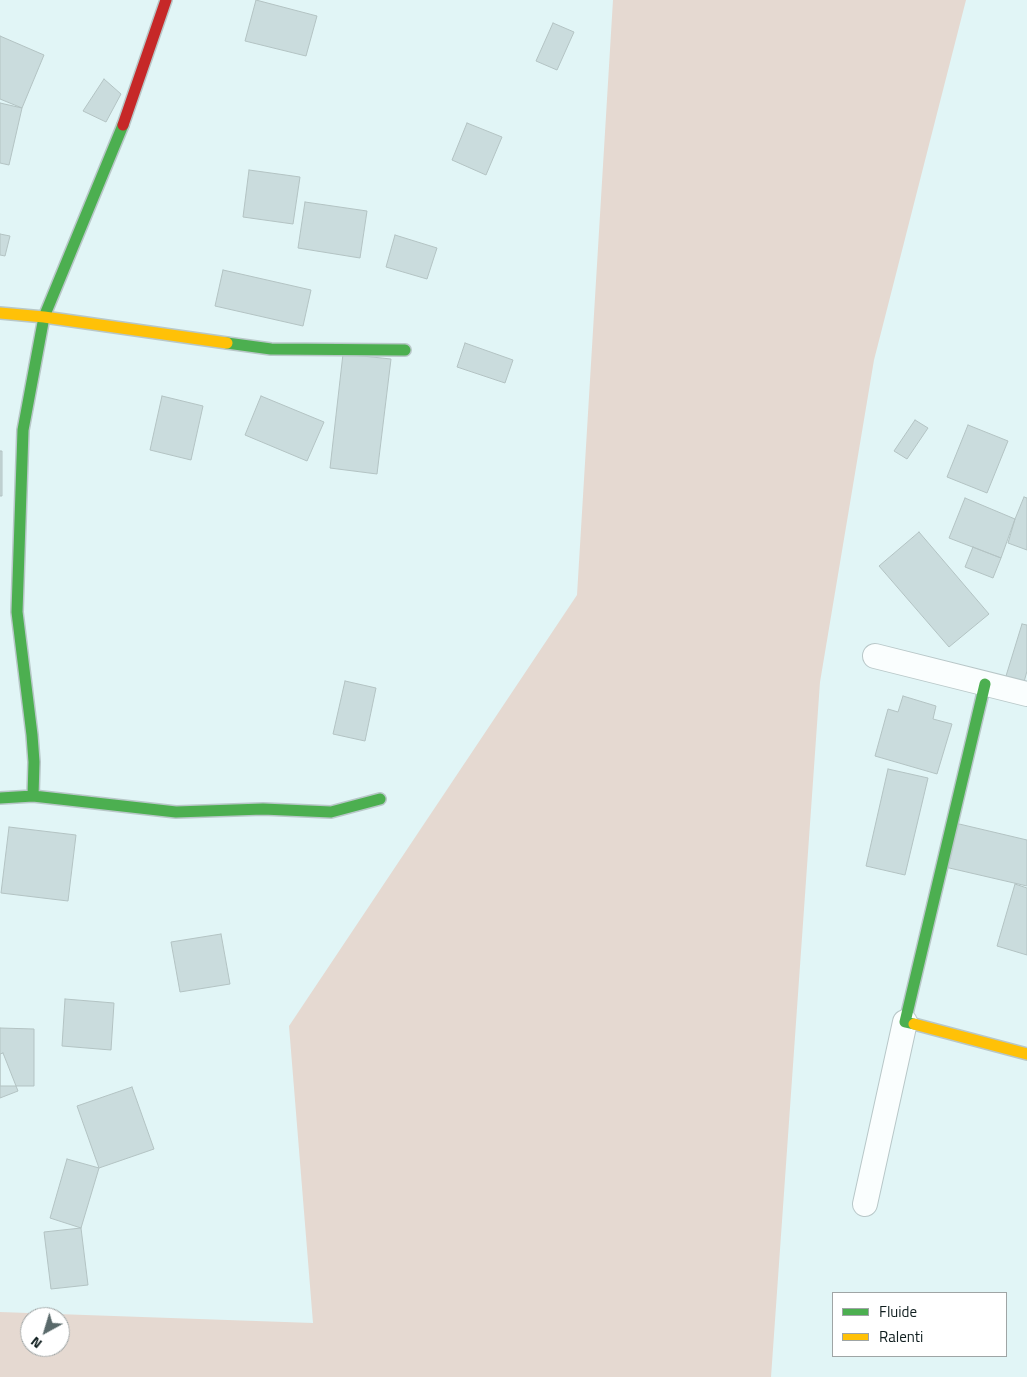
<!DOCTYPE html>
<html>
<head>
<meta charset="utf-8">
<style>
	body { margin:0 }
	#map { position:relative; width:1027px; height:1377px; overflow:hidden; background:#e1f5f6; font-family:"Titillium Web",sans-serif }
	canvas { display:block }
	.legend { position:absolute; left:832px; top:1292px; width:175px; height:65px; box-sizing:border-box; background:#fff; border:1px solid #9fa5a5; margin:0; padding:6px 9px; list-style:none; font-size:15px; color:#101e1f }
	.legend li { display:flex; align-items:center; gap:10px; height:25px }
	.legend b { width:25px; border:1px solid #9fa5a5 }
	.north { position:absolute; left:20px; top:1307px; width:50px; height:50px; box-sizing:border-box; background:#fff; border:1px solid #9fa5a5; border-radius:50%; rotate:219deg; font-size:14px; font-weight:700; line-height:20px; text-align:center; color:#101e1f }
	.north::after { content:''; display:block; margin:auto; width:18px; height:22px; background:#59696a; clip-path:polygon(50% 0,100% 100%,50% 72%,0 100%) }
</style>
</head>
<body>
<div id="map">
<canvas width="1027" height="1377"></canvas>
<ul class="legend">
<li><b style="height:6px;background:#4caf50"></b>Fluide</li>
<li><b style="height:6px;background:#ffc107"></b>Ralenti</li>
</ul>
<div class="north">N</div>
</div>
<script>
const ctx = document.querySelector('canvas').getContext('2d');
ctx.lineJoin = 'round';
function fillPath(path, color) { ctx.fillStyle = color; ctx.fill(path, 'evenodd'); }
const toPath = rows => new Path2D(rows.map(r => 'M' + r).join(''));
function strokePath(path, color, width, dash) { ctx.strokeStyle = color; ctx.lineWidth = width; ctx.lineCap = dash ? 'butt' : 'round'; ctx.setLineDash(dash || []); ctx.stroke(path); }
fillPath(toPath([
	[613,0,966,0,874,360,820,682,771,1377,0,1377,0,1312,313,1323,289,1026,577,595],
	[30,1317,60,1317,60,1347,30,1347]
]), '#e5d9d1');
const building = toPath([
	[256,0,317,16,306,56,245,41,256,0],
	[553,23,574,32,557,70,536,61,553,23],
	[0,36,44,55,22,108,0,99,0,36],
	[104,79,121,94,106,122,83,111,104,79],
	[0,103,22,108,9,165,0,163,0,103],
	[467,123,502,137,486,175,452,160,467,123],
	[249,170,300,177,293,224,243,217,249,170],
	[305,202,367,211,360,258,298,248,305,202],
	[0,234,10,236,5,256,0,255,0,234],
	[395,235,437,248,427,279,386,267,395,235],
	[223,270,311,290,303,326,215,306,223,270],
	[465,343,513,360,505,383,457,367,465,343],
	[343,354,391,359,377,474,330,468,343,354],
	[162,396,203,406,191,460,150,450,162,396],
	[261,396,324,422,307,461,245,435,261,396],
	[915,420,928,428,907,459,894,451,915,420],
	[968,425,1008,441,987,493,947,477,968,425],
	[0,451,2,451,2,496,0,496,0,451],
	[1024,497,1027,498,1027,550,1008,543,1015,519,1024,497],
	[965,498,1015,519,1001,558,949,538,965,498],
	[919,532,989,614,949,647,879,566,919,532],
	[973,547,1001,558,993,578,965,567,973,547],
	[1022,624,1027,625,1027,671,1024,682,1006,676,1022,624],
	[345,681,376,688,365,741,333,734,345,681],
	[903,696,936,706,933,719,952,724,937,774,875,756,888,709,898,712,903,696],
	[888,769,928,778,905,875,866,866,888,769],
	[955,823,1027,840,1027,886,945,867,955,823],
	[9,827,76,835,68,901,1,893,9,827],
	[1015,884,1027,888,1027,955,997,946,1015,884],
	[221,934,230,984,180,992,171,942,221,934],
	[65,999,114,1003,111,1050,62,1046,65,999],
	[0,1028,34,1029,34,1086,0,1086,0,1028],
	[3,1053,18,1091,0,1098,0,1054,3,1053],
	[132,1087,154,1149,99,1168,77,1106,132,1087],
	[67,1159,99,1168,81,1228,50,1218,67,1159],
	[81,1228,88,1285,51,1289,44,1232,81,1228]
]);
fillPath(building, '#cadcdd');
strokePath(building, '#b3c3c3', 1);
const street = toPath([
	[875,656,1027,694],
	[865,1204,905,1022]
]);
const fast = toPath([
	[227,343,271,349,405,350],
	[33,796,34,762,32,735,17,612,23,430,44,317,123,125],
	[0,798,33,796,176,812,263,809,331,812,380,799],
	[914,1024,905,1022,985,684]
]);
const slow = toPath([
	[0,313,44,317,227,343],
	[914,1024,1027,1054]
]);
const jam = toPath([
	[123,125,166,0]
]);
strokePath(street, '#b8c7c8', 26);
strokePath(fast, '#b8c7c8', 14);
strokePath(slow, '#b8c7c8', 14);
strokePath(jam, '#b8c7c8', 14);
strokePath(street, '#fafefe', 24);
strokePath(fast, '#4caf50', 11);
strokePath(slow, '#ffc107', 11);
strokePath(jam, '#c62828', 11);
</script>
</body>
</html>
